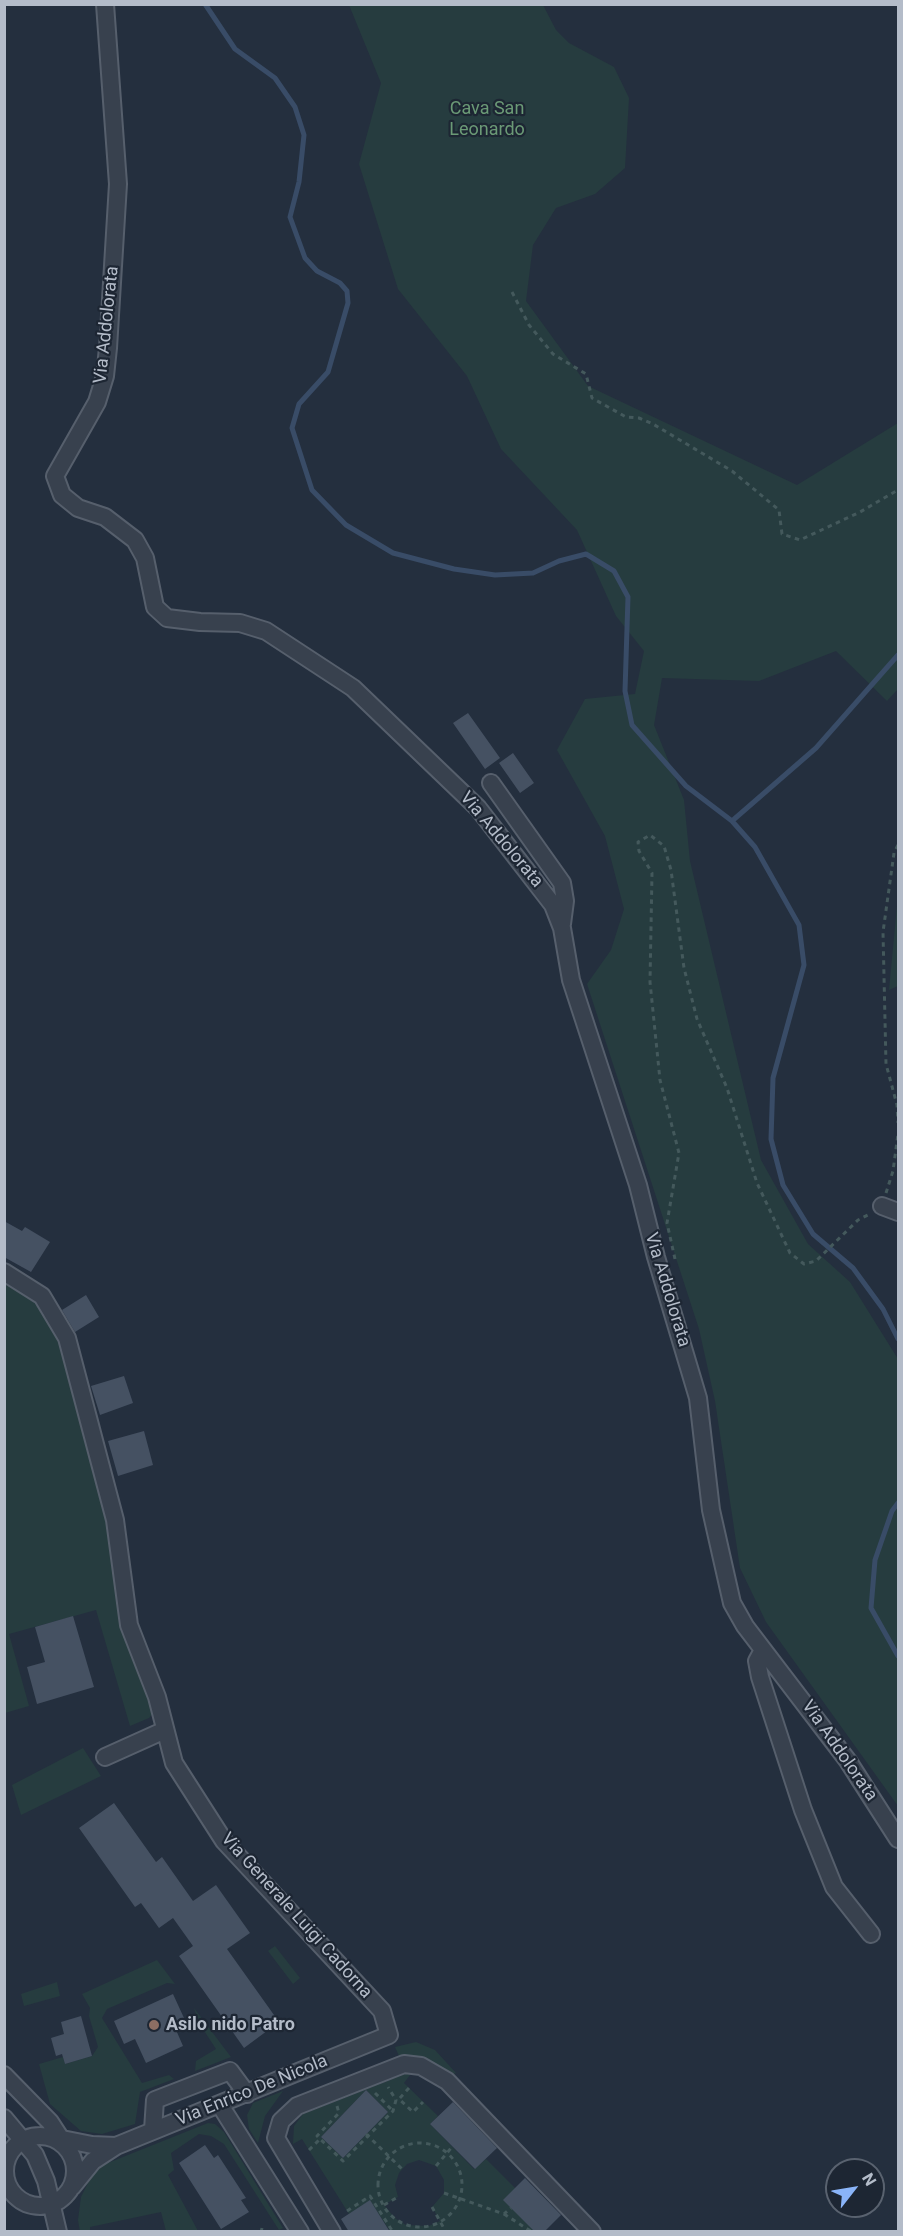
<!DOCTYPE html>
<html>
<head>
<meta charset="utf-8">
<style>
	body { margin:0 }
	#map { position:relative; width:903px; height:2236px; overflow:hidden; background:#242f3e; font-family:Roboto,sans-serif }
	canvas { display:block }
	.frame { position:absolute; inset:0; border:6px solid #b4bcc9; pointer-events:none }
	.north { position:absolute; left:825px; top:2158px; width:60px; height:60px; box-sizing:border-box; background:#1d2633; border:2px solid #59626f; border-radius:50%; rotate:59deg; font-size:16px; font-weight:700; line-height:24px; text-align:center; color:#b4bcc9 }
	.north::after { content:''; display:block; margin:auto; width:21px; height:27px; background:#8ab4f8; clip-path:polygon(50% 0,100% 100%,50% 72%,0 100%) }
</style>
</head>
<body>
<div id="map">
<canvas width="903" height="2236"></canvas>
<div class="frame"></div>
<div class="north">N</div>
</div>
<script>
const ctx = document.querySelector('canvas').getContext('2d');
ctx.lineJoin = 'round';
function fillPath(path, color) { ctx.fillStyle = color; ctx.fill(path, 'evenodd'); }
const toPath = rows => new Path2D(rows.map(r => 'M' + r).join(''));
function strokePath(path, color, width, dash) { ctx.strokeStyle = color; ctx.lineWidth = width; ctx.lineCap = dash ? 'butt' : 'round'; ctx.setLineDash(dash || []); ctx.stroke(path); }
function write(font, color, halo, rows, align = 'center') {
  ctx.font = font + ' Roboto,sans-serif'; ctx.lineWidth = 4.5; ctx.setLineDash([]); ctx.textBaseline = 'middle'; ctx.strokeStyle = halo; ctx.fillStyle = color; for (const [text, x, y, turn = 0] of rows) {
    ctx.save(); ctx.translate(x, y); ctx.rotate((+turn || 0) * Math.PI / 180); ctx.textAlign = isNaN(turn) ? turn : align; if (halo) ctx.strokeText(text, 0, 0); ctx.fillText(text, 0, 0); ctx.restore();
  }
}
fillPath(toPath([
	[349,5,543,5,556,30,569,43,614,67,629,98,625,168,595,194,556,208,533,245,526,301,588,386,797,485,898,423,898,689,887,701,836,651,759,681,662,678,654,725,684,800,690,861,761,1160,808,1244,850,1282,898,1359,898,1806,766,1622,740,1568,715,1401,699,1329,587,984,611,950,624,909,605,836,557,750,585,699,635,694,644,651,616,616,577,530,501,449,467,376,398,289,359,164,381,83],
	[898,895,898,986,889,990],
	[5,1279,43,1310,62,1340,154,1712,149,1718,130,1726,96,1610,9,1634,29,1706,5,1713],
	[83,1748,101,1776,21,1815,12,1785],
	[275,1946,300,1978,293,1984,268,1951],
	[157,1960,175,1984,167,1983,107,2009,102,2018,142,2083,169,2075,174,2079,140,2092,135,2124,102,2134,81,2131,50,2104,39,2064,63,2057,65,2064,92,2056,98,2047,89,2016,90,2008,82,1994],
	[57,1982,60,1996,24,2006,21,1994],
	[194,2008,231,2057,195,2071,196,2061,216,2049,199,2023],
	[416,2042,435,2050,456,2073,451,2075,417,2056,400,2058,395,2047],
	[413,2071,404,2083,438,2116,430,2124,474,2169,486,2159,515,2188,535,2231,390,2231,370,2201,349,2214,302,2139,293,2144,294,2126,303,2114],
	[366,2090,388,2112,343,2158,321,2137],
	[419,2160,436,2166,444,2180,444,2193,432,2207,440,2221,429,2226,406,2225,396,2219,384,2205,398,2197,395,2185,399,2173,407,2164],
	[283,2091,265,2116,258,2143,249,2129,247,2115,253,2103],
	[208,2123,215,2124,224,2132,283,2228,279,2230,224,2144,211,2136,199,2134,171,2153,174,2170,168,2175,198,2231,166,2231,161,2212,90,2227,90,2231,80,2232,78,2220,81,2197,92,2175,103,2165]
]), '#263c3f');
strokePath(toPath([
	[205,4,235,49,275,78,295,107,304,135,299,182,290,217,305,258,317,271,340,283,347,291,348,303,328,372,299,404,292,428,312,490,346,525,393,553,454,569,495,575,533,573,559,561,586,554,614,571,628,597,625,691,632,725,686,786,732,821,755,847,799,925,804,965,773,1078,771,1139,783,1185,813,1234,853,1268,883,1309,898,1339],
	[732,821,816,748,898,655],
	[898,1503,892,1511,875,1560,871,1608,898,1656]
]), '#394c67', 5);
fillPath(toPath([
	[468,713,500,758,485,769,453,723],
	[513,753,534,783,520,793,499,763],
	[4,1221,22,1231,25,1227,50,1242,31,1272,4,1257],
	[86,1295,99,1317,75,1332,62,1310],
	[124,1376,133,1403,100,1415,91,1386],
	[144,1431,153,1465,118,1476,108,1441],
	[73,1616,94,1687,37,1704,27,1667,45,1662,35,1627],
	[114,1803,156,1862,162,1857,193,1901,216,1885,250,1933,227,1949,279,2022,244,2048,179,1956,193,1946,173,1918,159,1928,141,1903,135,1907,79,1828],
	[173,1994,184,2018,173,2023,183,2046,146,2063,135,2039,124,2044,114,2021],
	[81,2016,92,2056,65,2064,62,2054,56,2056,51,2038,64,2034,61,2022],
	[366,2090,388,2112,343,2158,321,2137],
	[453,2102,497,2148,475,2169,430,2124],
	[205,2145,214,2158,218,2155,246,2198,241,2200,249,2212,221,2229,179,2163],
	[525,2178,561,2215,544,2232,535,2232,503,2200],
	[370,2200,390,2232,349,2232,341,2219]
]), '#455162');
const minor = toPath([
	[105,4,118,184,108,348,105,376,97,402,55,476,62,495,78,508,105,517,135,540,145,558,155,607,167,618,200,622,240,623,266,631,353,688,478,808,553,905,562,928,571,980,638,1185,656,1257,698,1398,711,1510,732,1603,745,1626,848,1761,898,1839],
	[491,783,562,883,565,901,562,924],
	[882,1206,898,1212],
	[4,1272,42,1296,67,1338,115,1520,129,1625,157,1697,174,1763,224,1841,382,2011,389,2035,116,2146,93,2161,72,2187],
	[763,1650,757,1661,760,1677,803,1810,834,1887,871,1934],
	[105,1757,165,1730],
	[4,2075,50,2122,65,2145],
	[220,2105,300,2232],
	[4,2118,35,2155,46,2181,58,2232],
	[153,2130,155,2100,230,2071,247,2094],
	'5 2171a35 35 0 1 1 70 0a35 35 0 1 1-70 0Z',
	[57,2138,92,2145,116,2146],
	[332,2232,276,2138,281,2121,297,2106,404,2064,421,2066,447,2081,592,2232]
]);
strokePath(minor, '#565f6c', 20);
strokePath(toPath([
	[512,292,529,325,553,354,586,374,592,398,626,417,639,418,653,424,732,471,779,510,782,534,800,540,860,512,898,490],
	[898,845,894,853,883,932,886,1064,897,1105,898,1123],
	[886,1193,893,1171,898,1134],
	[675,1259,667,1223,679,1153,660,1080,650,982,652,873,639,851,638,842,650,835,664,846,671,870,684,968,697,1019,727,1088,757,1183,790,1253,804,1264,816,1261,858,1220,868,1215],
	[409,2088,399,2099,413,2112,423,2102],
	[375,2093,393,2111],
	[337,2106,339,2113,317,2136,343,2161,393,2111,396,2100,388,2087],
	[366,2134,402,2169],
	'378 2185a42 42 0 1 1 84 0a42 42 0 1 1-84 0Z',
	[309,2150,320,2139],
	[436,2166,452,2147],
	[444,2193,504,2214,511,2208],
	[384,2205,398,2197],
	[432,2207,446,2232],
	[347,2211,370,2196,393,2232],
	[504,2214,532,2232],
	[261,2232,262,2228]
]), '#44595c', 3, [4.5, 4.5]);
strokePath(minor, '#38414e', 16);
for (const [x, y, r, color] of [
	[154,2025,6,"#8d6e63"]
]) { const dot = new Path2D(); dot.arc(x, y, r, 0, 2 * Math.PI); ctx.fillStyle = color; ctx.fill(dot); strokePath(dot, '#1d2633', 2); }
write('18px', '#6b9a76', '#1d2633', [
	["Cava San",487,109],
	["Leonardo",487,130]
]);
write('18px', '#b4bcc9', '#1d2633', [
	["Via Addolorata",107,325,-84],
	["Via Addolorata",501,840,50],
	["Via Addolorata",667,1290,73],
	["Via Addolorata",839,1751,55],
	["Via Generale Luigi Cadorna",296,1916,48],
	["Via Enrico De Nicola",252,2091,-22]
]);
write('bold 18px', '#b4bcc9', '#1d2633', [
	["Asilo nido Patro",166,2025]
], 'left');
</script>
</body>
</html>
